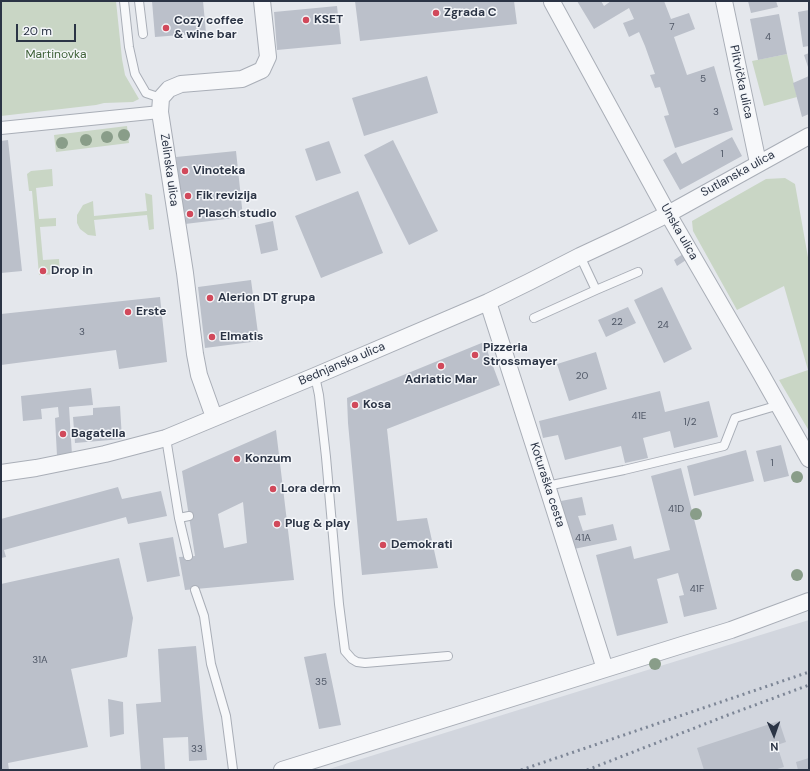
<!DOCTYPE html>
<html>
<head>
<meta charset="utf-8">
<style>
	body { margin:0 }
	#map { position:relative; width:810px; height:771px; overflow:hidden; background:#e4e7ec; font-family:"DM Sans",sans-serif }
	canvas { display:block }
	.frame { position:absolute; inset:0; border:2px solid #2b3445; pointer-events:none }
	.north { position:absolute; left:754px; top:715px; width:40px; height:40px; -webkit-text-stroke:3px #f4f6f9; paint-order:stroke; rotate:178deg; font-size:11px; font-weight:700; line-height:16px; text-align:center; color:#2b3445 }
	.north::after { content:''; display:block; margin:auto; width:14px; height:18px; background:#2b3445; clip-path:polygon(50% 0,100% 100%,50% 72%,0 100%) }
	.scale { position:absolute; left:16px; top:24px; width:60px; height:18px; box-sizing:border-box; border:2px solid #2b3445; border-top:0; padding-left:5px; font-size:12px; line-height:14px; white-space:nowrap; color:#2b3445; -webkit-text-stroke:3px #f4f6f9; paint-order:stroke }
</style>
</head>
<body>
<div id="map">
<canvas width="810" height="771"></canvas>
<div class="frame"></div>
<div class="north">N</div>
<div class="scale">20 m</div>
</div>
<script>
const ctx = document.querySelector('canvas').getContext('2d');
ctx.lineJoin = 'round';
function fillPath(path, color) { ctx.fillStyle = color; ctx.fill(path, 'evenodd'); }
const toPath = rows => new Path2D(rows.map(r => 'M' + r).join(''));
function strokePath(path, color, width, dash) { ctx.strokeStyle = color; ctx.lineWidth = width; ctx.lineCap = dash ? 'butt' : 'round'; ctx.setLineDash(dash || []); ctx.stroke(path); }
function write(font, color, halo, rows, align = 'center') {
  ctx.font = font + ' "DM Sans",sans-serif'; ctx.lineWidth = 3; ctx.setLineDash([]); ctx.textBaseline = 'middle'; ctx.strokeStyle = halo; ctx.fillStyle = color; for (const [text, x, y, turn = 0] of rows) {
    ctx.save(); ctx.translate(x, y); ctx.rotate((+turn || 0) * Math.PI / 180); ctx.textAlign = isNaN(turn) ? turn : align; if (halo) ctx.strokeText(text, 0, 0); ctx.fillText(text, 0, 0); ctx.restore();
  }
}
fillPath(toPath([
	[809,620,809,770,326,770,528,707]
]), '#d2d6de');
fillPath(toPath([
	[1,1,116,1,122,59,125,75,139,99,133,102,104,103,96,105,1,116],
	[787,54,797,97,764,106,752,61],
	[127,126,129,143,56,152,54,135],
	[52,169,53,186,36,188,39,219,56,218,56,226,40,227,43,260,59,259,60,274,39,275,32,191,29,191,27,174,31,171],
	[785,178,795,184,809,263,809,431,779,380,808,370,784,286,737,310,693,231,692,221,766,179],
	[145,193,152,195,154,229,149,230,147,215,94,220,96,236,88,235,80,229,77,223,77,215,83,205,93,201,94,216,147,211]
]), '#c9d6c5');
fillPath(toPath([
	[152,1,203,1,206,33,155,37],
	[355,1,514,1,517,24,360,41],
	[577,1,601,1,604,6,611,1,664,1,671,19,689,13,695,29,674,37,687,75,714,66,733,130,675,148,664,116,669,115,660,87,655,88,650,75,655,74,645,46,639,32,629,37,623,23,634,19,629,8,594,29],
	[748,1,776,1,778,7,751,13],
	[337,6,341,44,277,50,274,12],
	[809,10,809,46,803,47,798,12],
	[779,14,787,54,758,60,750,19],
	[809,53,809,70,804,55],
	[427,76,438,113,364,136,352,98],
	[809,76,809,114,802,117,793,83],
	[732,137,742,156,680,190,663,160,676,152,682,164],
	[8,140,22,271,1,273,1,141],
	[393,140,438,231,409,245,364,155],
	[329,141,341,173,316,181,305,149],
	[236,151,243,217,185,224,176,157],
	[358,191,383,253,321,278,295,216],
	[273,221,278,250,261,254,255,225],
	[683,254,686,260,677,266,674,260],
	[251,280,259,341,205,348,198,287],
	[662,287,692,349,664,363,634,300],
	[160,297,167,362,119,369,116,350,1,365,1,314],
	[628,307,636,323,606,337,598,320],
	[484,342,500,385,387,429,397,521,427,518,438,568,362,575,348,423,347,398],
	[596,352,607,389,569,401,557,364],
	[91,388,93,405,69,407,72,455,57,456,55,418,59,417,58,407,41,409,42,419,23,421,21,396],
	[660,391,665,412,709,401,718,437,674,448,670,431,643,438,648,458,625,463,621,446,565,460,558,435,543,438,539,421],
	[120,406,122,439,75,443,73,417,93,415,93,408],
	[276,430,294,580,185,590,179,557,195,556,182,471],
	[243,502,247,543,224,548,218,514],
	[781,445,789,476,764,482,756,451],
	[746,450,754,481,694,496,687,466],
	[681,468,717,609,684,617,679,596,684,595,678,573,657,579,668,623,617,636,596,555,631,546,634,559,670,550,651,476],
	[118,487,122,499,161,491,167,516,128,524,126,517,4,550,6,557,1,558,1,519],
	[582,497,586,515,578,516,583,531,613,524,617,540,574,549,561,501],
	[173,537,180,576,147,582,139,543],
	[119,558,133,618,127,657,71,669,88,747,8,763,9,770,1,770,1,584],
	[196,646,207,760,189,761,188,737,163,738,165,770,141,770,136,704,161,702,158,649],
	[326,653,341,725,319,729,304,657],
	[108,699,123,702,124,734,110,737],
	[779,721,786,742,777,745,784,767,774,770,704,770,697,748],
	[809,758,809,770,798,770,796,762]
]), '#bbc0ca');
const service = toPath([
	[124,1,129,47,135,74,146,93,161,98],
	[139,1,143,34],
	[580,256,596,290,638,272],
	[534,318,596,290],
	[315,376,319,395,326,457,339,604,345,651,352,659,357,662,365,663,448,656],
	[166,438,179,518,188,556],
	[547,486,624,470,724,446,735,418,779,405],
	[179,518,189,516],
	[195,590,204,616,211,664,226,716,233,770]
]);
const pedestrian = toPath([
	[1,128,160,112]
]);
const minor = toPath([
	[724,1,758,163],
	[552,2,668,214,761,374,809,459],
	[488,302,547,486,605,669],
	[214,417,199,375,195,354,185,273,160,112,161,98,169,89,181,84,242,79,262,70,268,57,262,1],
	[1,473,36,468,105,454,166,438,315,376,488,302,529,282,580,256,625,235,668,214,809,136],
	[282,770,682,645,731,630,809,601]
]);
strokePath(service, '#a9aeb7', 10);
strokePath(pedestrian, '#a9aeb7', 14);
strokePath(minor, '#a9aeb7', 18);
strokePath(service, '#f7f8fa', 8);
strokePath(pedestrian, '#f7f8fa', 12);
strokePath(minor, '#f7f8fa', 16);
strokePath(toPath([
	[521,770,809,672],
	[587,770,728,715,809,685]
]), '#7d8696', 3, [2, 4]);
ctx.fillStyle = '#899d89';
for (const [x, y] of [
	[124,135],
	[107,137],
	[86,140],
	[62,143],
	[797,477],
	[696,514],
	[797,575],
	[655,664]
]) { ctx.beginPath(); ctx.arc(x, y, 6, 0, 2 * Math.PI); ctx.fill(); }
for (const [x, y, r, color] of [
	[436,13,4,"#d1495b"],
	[306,20,4,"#d1495b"],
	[166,28,4,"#d1495b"],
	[185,171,4,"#d1495b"],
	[188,196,4,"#d1495b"],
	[190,214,4,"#d1495b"],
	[43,271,4,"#d1495b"],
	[210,298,4,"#d1495b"],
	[128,312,4,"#d1495b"],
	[212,337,4,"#d1495b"],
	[475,355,4,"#d1495b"],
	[441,366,4,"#d1495b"],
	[355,405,4,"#d1495b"],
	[63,434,4,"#d1495b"],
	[237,459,4,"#d1495b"],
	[273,489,4,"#d1495b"],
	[277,524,4,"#d1495b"],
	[383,545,4,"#d1495b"]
]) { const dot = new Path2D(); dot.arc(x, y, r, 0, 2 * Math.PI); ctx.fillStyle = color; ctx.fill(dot); strokePath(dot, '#f4f6f9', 1.5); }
write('10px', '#4f5766', null, [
	["7",672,27],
	["4",768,37],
	["5",703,79],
	["3",716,112],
	["1",722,154],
	["22",617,322],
	["24",663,325],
	["3",82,332],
	["20",582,376],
	["41E",639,416],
	["1/2",690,422],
	["1",772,463],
	["41D",676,509],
	["41A",583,538],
	["41F",697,589],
	["31A",40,660],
	["35",321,682],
	["33",197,749]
]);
write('bold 12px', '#2b3445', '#f4f6f9', [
	["Zgrada C",444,13],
	["KSET",314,20],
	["Cozy coffee",174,21],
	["& wine bar",174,35],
	["Vinoteka",193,171],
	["Fik revizija",196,196],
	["Plasch studio",198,214],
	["Drop in",51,271],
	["Alerion DT grupa",218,298],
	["Erste",136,312],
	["Elmatis",220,337],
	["Pizzeria",483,348],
	["Strossmayer",483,362],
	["Adriatic Mar",441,380,"center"],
	["Kosa",363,405],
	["Bagatella",71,434],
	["Konzum",245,459],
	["Lora derm",281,489],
	["Plug & play",285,524],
	["Demokrati",391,545]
], 'left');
write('12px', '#3f6138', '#f4f6f9', [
	["Martinovka",56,55]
]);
write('12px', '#2b3445', '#f4f6f9', [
	["Plitvička ulica",741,82,78],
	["Zelinska ulica",169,170,82],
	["Sutlanska ulica",738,174,-29],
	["Unska ulica",679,232,60],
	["Bednjanska ulica",342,364,-23],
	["Koturaška cesta",547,485,72]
]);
</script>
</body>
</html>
